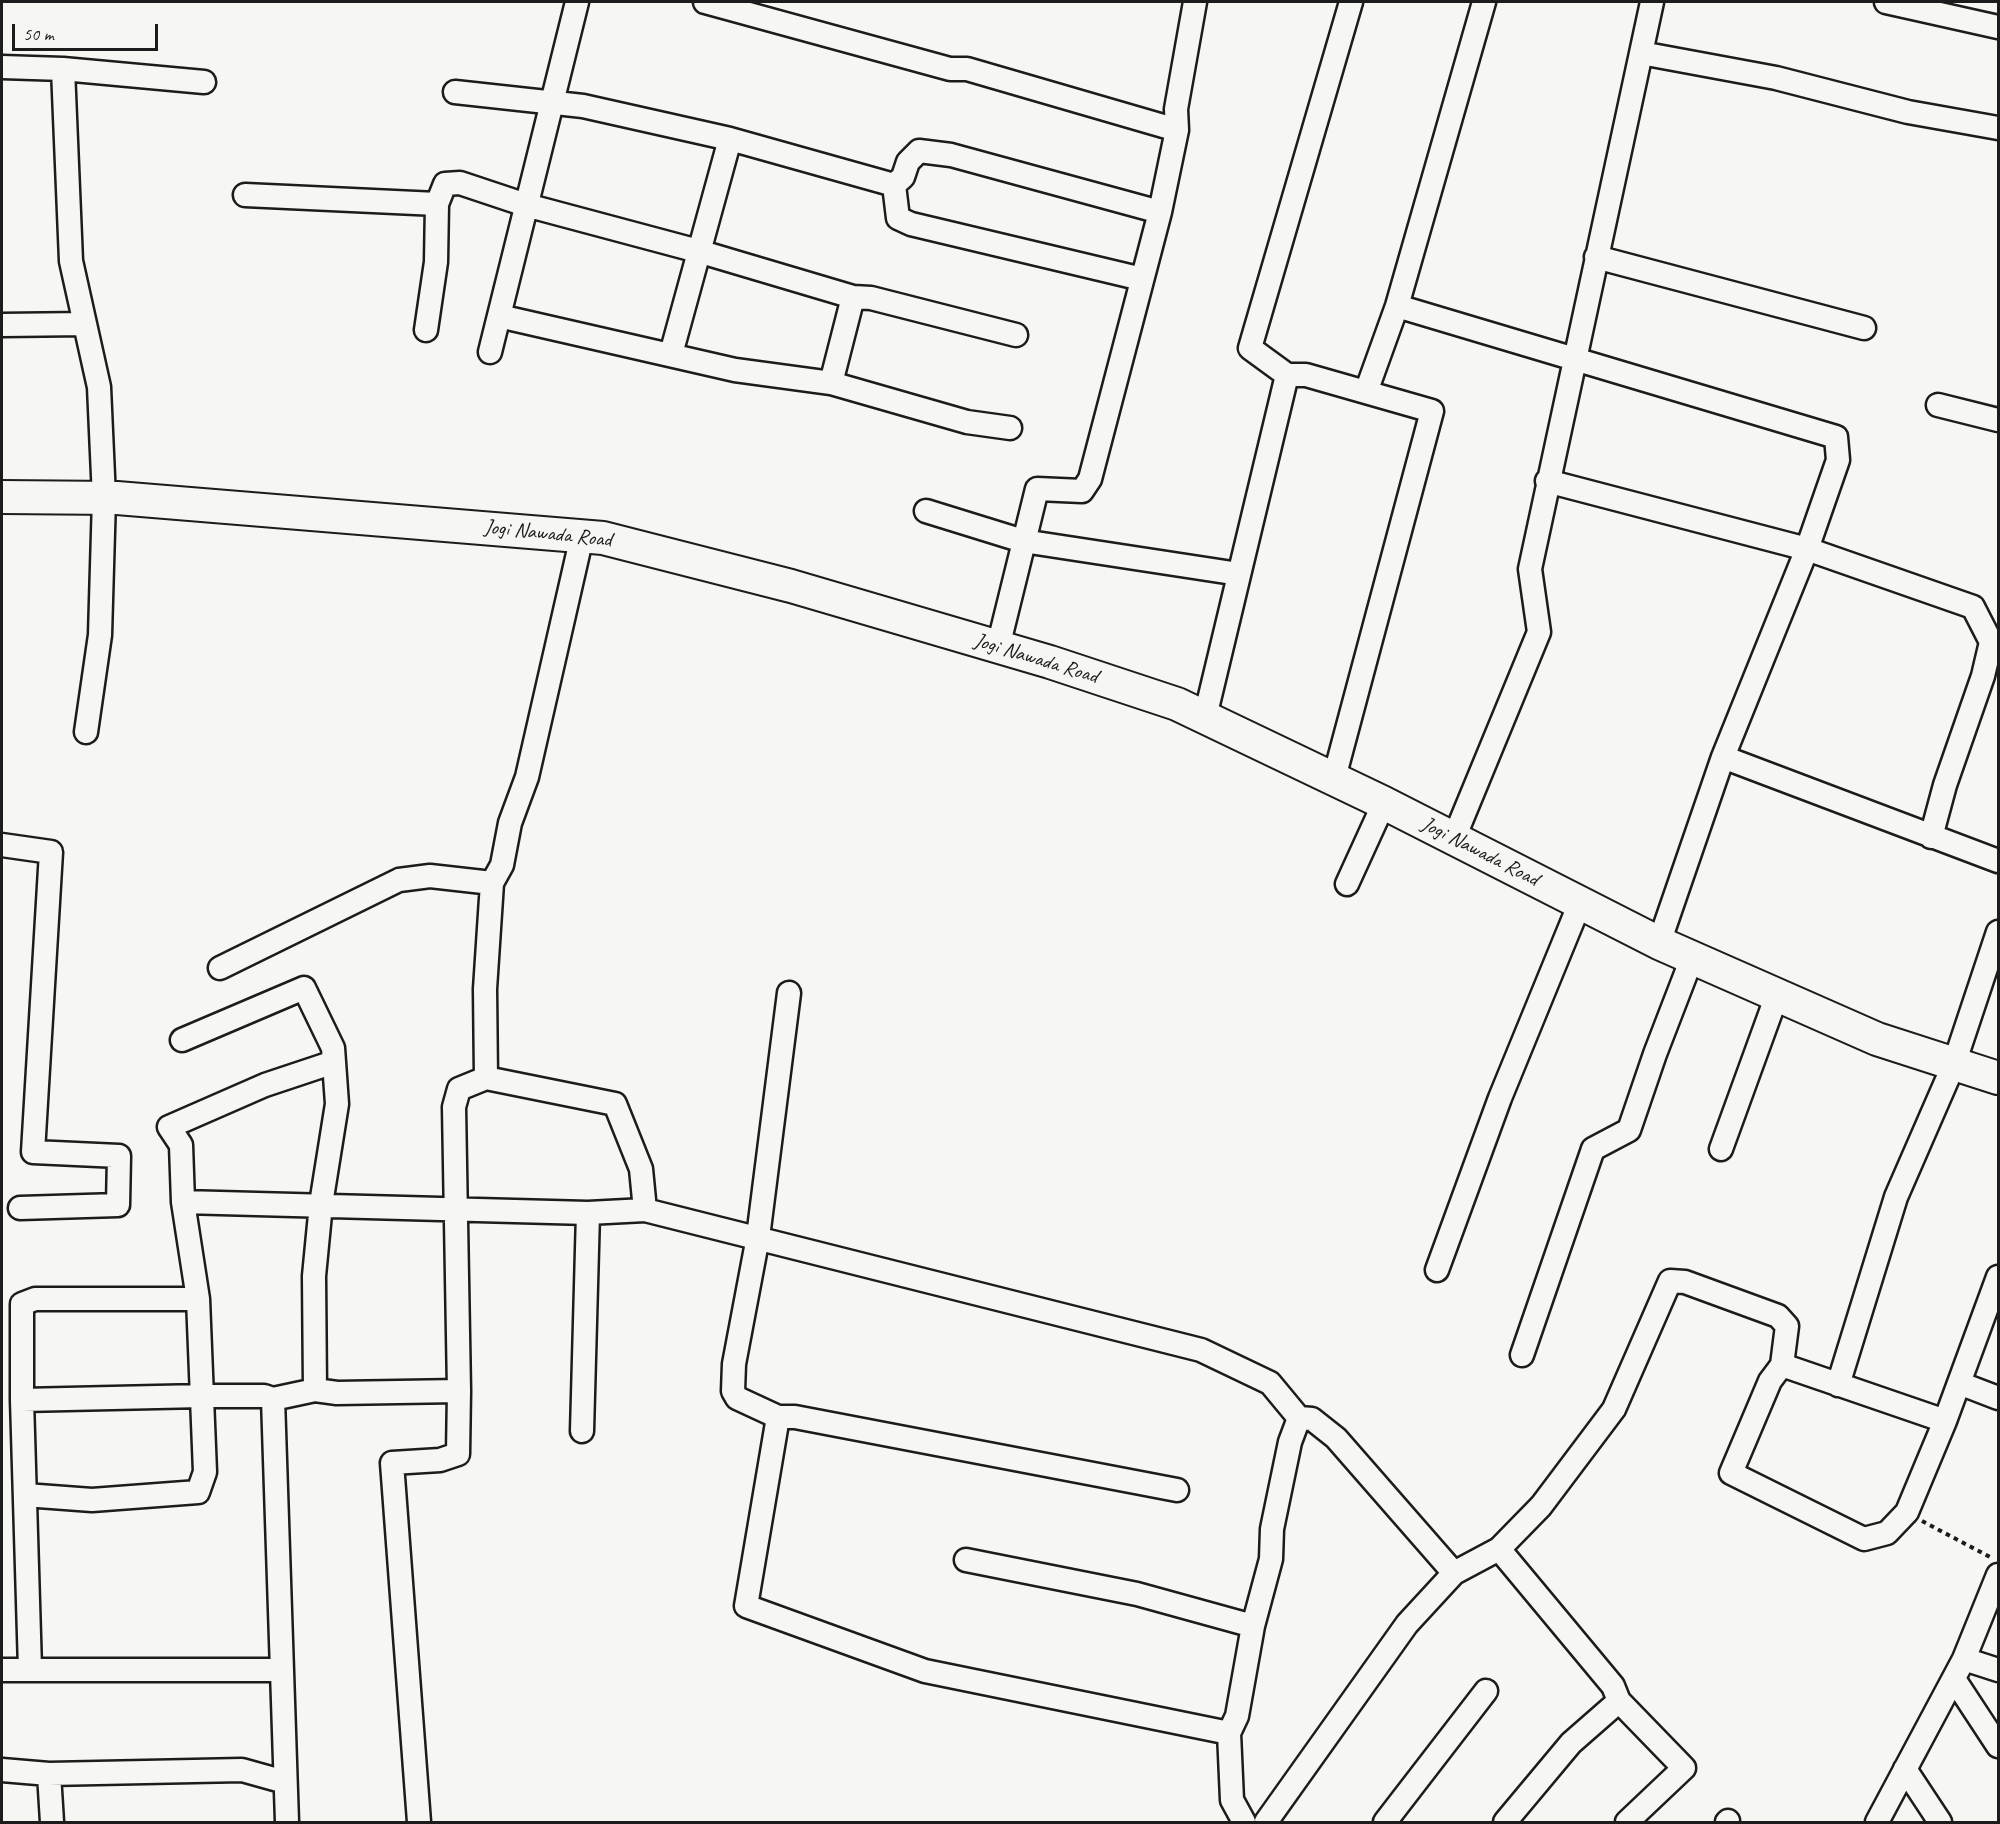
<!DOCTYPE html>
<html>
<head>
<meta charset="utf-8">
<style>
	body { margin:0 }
	#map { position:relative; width:2000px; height:1824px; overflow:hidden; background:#f6f6f2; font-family:Caveat,sans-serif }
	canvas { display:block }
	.frame { position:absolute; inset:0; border:3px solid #1c1c1c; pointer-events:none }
	.scale { position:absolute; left:12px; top:24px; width:146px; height:27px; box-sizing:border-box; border:3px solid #1c1c1c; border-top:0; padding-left:8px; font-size:18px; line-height:21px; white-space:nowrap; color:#1c1c1c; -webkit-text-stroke:4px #f6f6f2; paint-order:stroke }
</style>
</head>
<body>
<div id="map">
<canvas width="2000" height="1824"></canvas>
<div class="frame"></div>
<div class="scale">50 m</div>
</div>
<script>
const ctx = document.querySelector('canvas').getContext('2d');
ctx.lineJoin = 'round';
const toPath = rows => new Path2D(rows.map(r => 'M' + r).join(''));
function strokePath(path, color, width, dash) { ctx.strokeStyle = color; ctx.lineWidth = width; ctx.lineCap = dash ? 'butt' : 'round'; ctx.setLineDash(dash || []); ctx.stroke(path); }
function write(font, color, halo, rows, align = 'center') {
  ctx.font = font + ' Caveat,sans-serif'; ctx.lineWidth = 4.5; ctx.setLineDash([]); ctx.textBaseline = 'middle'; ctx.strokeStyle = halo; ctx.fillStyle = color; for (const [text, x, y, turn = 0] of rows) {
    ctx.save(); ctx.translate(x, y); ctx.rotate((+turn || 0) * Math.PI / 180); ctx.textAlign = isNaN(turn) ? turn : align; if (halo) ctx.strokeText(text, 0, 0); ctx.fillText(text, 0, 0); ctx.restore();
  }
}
const street = toPath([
	[705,2,950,69,967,69,1177,130],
	[1886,2,1998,27],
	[1641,53,1776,78,1908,112,1998,128],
	[2,67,63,69,71,261,99,387,104,498,100,635,86,732],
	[63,69,204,82],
	[455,92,583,106,730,139,894,185],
	[894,185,903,177,908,162,919,151,951,155,1160,212],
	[894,185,898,218,911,224,1142,279],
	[245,195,437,204],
	[1596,257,1864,328],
	[1397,306,1836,437,1838,460,1807,549,1723,757,1659,943],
	[499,316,735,370,831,383,967,422,1010,428],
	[2,325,85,324],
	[426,330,436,262,437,204,445,184,460,183,526,205,698,251,853,297,871,298,1016,335],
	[490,352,577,2],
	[671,354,730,139],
	[831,383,853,297],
	[1366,392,1397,306,1484,2],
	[1938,405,1998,420],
	[1547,481,1807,549,1973,607,1991,642,1983,676,1945,785,1931,837],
	[926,511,1023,541,1239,574],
	[998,647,1037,489,1082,491,1090,479,1160,212,1177,130,1176,109,1195,2],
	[1205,717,1287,375],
	[1723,757,1998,861],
	[1334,778,1432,411,1306,375,1287,375,1250,348,1351,2],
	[1454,838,1539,632,1530,569,1652,2],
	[2,845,51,852,33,1152,119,1156,118,1205,20,1208],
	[1347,884,1384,803],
	[220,968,399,880,430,876,492,883],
	[789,993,758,1237,734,1364,733,1391,737,1398,778,1417,795,1417,1177,1490],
	[182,1040,304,988,333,1048,337,1104,321,1204,314,1276,315,1390],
	[486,1078,485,989,492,883,502,865,510,823,527,777,582,536],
	[1721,1149,1777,995],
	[183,1202,588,1213,645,1210,1201,1350,1270,1383,1299,1418,1312,1419,1336,1438,1454,1573],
	[1437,1270,1500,1098,1580,903],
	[1522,1355,1593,1149,1629,1130,1655,1054,1692,958],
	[1782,1365,1945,1421],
	[1959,1383,1998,1398],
	[1838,1385,1896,1197,1954,1064,1998,932],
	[273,1399,287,1822],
	[22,1400,202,1396,264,1396,273,1399,315,1390,337,1393,459,1391,454,1107,459,1089,486,1078,615,1104,641,1169,645,1210],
	[778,1417,746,1606,925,1671,1229,1733],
	[582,1431,588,1213],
	[25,1495,92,1500,198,1492,205,1472,198,1299,183,1202,181,1145,169,1127,265,1085,334,1062],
	[1499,1549,1613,1686,1619,1701,1684,1768,1627,1822],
	[966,1560,1137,1594,1253,1626],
	[1964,1659,1998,1670],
	[30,1669,22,1400,22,1304,35,1299,198,1299],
	[2,1670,281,1670],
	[1954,1679,1998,1746],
	[1905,1769,1940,1822],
	[2,1770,49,1774,242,1770,285,1782],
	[49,1774,52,1822],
	[419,1822,392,1463,440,1460,458,1454,459,1391],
	[1244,1822,1232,1800,1229,1733,1237,1716,1253,1626,1271,1559,1272,1529,1290,1442,1299,1418],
	[1266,1822,1407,1624,1454,1573,1499,1549,1541,1506,1614,1409,1670,1281,1685,1282,1778,1316,1787,1326,1782,1365,1770,1381,1731,1473,1864,1539,1887,1533,1907,1512,1945,1421,1998,1277],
	[1385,1822,1486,1691],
	[1505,1822,1571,1743,1619,1701],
	[1727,1822,1728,1821],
	[1877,1822,1964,1659,1998,1575]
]);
const secondary = toPath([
	[2,497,117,498,603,538,791,586,1050,662,1177,704,1384,803,1659,943,1877,1039,1998,1078]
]);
strokePath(street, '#1c1c1c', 27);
strokePath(secondary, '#1c1c1c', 36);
strokePath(toPath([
	[1922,1521,1990,1557]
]), '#1c1c1c', 4, [4.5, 4.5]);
strokePath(street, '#f6f6f2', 22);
strokePath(secondary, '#f6f6f2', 32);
write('21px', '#1c1c1c', '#f6f6f2', [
	["Jogi Nawada Road",548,534,6],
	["Jogi Nawada Road",1036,659,17],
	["Jogi Nawada Road",1480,852,27]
]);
</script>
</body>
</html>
